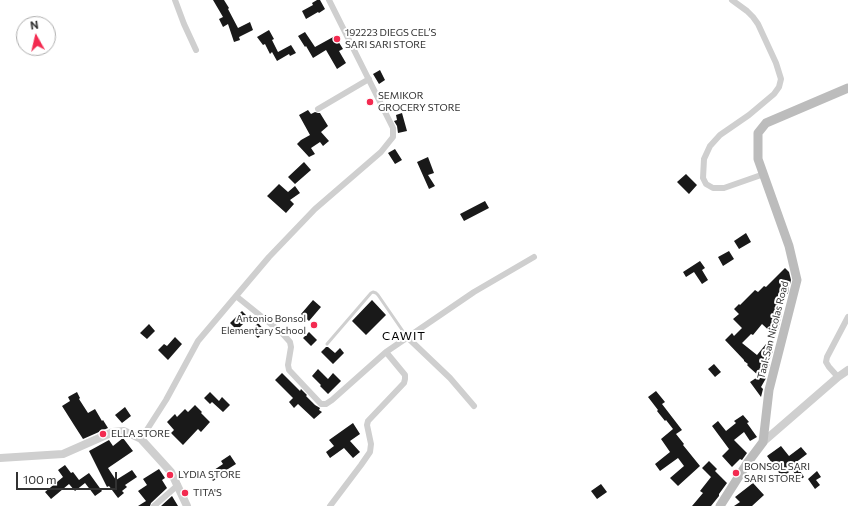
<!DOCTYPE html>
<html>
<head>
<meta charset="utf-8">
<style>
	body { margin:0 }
	#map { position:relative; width:848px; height:506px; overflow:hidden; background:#fff; font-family:Commissioner,sans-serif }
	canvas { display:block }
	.north { position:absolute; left:16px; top:16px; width:40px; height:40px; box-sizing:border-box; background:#fff; border:1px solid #adadad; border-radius:50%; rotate:352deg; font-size:11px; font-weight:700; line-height:16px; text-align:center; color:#323232 }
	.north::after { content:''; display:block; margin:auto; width:14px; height:18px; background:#f32a50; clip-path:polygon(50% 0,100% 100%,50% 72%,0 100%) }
	.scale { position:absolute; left:16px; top:472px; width:101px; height:18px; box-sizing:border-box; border:2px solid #323232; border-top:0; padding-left:5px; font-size:12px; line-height:14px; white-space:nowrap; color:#323232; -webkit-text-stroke:3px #fff; paint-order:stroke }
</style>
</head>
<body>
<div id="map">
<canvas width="848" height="506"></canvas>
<div class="north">N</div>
<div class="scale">100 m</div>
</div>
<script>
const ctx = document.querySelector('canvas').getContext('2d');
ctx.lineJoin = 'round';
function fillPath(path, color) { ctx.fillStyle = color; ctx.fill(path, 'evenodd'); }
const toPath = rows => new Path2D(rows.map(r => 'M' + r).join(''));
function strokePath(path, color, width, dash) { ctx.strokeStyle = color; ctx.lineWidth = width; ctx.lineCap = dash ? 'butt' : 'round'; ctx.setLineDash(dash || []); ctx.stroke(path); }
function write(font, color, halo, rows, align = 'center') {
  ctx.font = font + ' Commissioner,sans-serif'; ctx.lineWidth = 4; ctx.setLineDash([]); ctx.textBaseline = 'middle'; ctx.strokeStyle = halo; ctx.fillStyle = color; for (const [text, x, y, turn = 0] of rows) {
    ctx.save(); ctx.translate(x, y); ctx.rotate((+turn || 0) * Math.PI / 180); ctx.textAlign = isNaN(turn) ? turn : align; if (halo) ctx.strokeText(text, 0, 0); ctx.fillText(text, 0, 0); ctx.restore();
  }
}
fillPath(toPath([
	[213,0,224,0,229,8,228,9,238,28,250,22,253,30,239,37,240,40,234,42,228,24,223,27,219,19,223,17],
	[317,0,320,0,325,9,319,13,318,12,306,19,302,11,313,5,312,3],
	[269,30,274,39,272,40,278,52,291,45,296,53,290,56,289,54,277,61,272,52,270,54,265,44,263,45,257,37],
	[305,32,315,47,335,36,343,49,339,51,346,63,337,69,326,50,313,58,306,46,305,47,298,36],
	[380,70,385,80,379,84,373,74],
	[308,110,311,114,315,112,318,113,320,113,328,126,321,132,329,141,323,146,320,142,311,148,315,154,309,157,297,144,301,140,310,135,299,115],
	[402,113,407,131,398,133,397,126,394,121,397,120,396,115],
	[395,149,402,160,395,164,388,153],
	[428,157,434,173,428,175,435,186,429,189,417,162],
	[304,162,311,170,295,184,288,177],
	[686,174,697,185,689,194,677,182],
	[279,184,288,192,295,186,300,193,290,200,294,204,286,213,267,196],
	[485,201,489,208,464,221,460,214],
	[746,233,751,242,739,249,734,241],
	[729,251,734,259,723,266,718,257],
	[700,261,705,268,702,270,708,280,702,284,694,272,686,277,683,272],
	[785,268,789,272,791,280,790,284,788,286,789,287,788,293,781,300,784,302,777,310,782,314,777,333,775,336,762,324,753,335,751,334,742,343,757,355,766,344,773,350,771,357,767,362,770,363,767,373,765,377,766,378,765,380,761,387,763,389,761,397,750,382,759,376,750,368,747,365,748,364,744,361,744,360,725,340,732,333,734,336,742,328,733,319,739,314,734,309,739,304,740,305,755,290,758,292,764,286,766,287],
	[313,300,321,307,309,321,301,314],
	[372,300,386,315,366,335,352,321],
	[242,311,249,318,237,330,230,323],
	[258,323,265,331,258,338,251,331],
	[149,324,155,331,147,339,140,333],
	[309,332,317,340,311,346,303,338],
	[175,337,182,344,168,360,158,350,164,344,167,346],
	[326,347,328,347,335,353,340,348,344,353,333,364,321,352],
	[714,364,721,372,715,377,708,369],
	[318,369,328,379,333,373,341,381,328,394,320,386,321,385,312,376],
	[282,373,300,391,301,389,307,395,306,396,315,405,320,408,319,410,322,412,314,419,298,404,294,408,289,402,293,398,275,380],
	[656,391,665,402,662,404,682,430,676,434,684,444,683,445,700,466,678,486,670,478,684,466,678,458,660,471,655,464,670,452,661,439,673,429,666,420,665,421,657,411,658,410,648,397],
	[77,392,80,398,79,399,88,413,95,409,102,421,103,420,108,428,83,439,74,425,62,406,70,401,68,397],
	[210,392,219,401,222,397,230,405,223,412,212,402,210,404,204,398],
	[195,405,202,412,201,413,210,422,201,432,198,429,183,445,171,433,174,430,167,422,175,414,177,417,185,409,188,412],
	[125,407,131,416,122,423,115,415],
	[743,415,749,422,747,423,757,437,750,441,744,432,734,440,747,453,742,460,740,459,732,467,722,456,729,449,712,426,718,421,726,431,736,423,734,421],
	[353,423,360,434,350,441,360,452,353,458,344,448,330,458,326,452,334,446,329,440],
	[123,438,133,451,108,468,116,480,132,470,137,477,125,485,127,487,122,491,124,493,118,498,109,486,107,487,89,451,109,440,113,446],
	[781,446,789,456,801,447,807,454,795,463,804,477,800,480,792,470,782,477,767,456],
	[230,455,236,464,220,474,221,476,213,481,208,474,223,464,221,461],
	[709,461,717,469,715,471,727,483,719,494,719,496,711,506,692,506,703,493,700,491,711,477,702,468],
	[65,465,71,473,73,472,79,480,89,473,102,491,95,496,85,483,75,491,69,484,51,499,45,492,63,477,58,470],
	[159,469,165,478,162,480,167,488,151,503,150,506,138,506,146,501,138,491,147,485,143,479],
	[817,471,821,477,816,480,820,485,815,489,808,479],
	[753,483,764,495,752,506,734,506,740,502,735,497],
	[601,484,607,492,597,499,591,491],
	[172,496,178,506,161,506]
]), '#191919');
strokePath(toPath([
	[327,344,371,293,373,292,376,293,378,295,407,337]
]), '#cfcfcf', 3);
strokePath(toPath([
	[175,0,184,24,196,50],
	[732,0,747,11,753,17,758,24,776,63,781,79,779,87,774,94,749,115,720,135,710,146,704,159,703,178,706,184,713,188,724,188,764,174],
	[318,109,369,79],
	[236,296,282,333,290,342,291,347,288,365,289,370,321,404,326,404,332,400,386,352,474,292,534,257],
	[407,337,450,378,474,406],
	[838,377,829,367,826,362,827,357,848,317],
	[141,439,166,400,198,341,236,296,269,257,315,209,381,152,393,137,393,128,329,0],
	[154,506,178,485],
	[330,506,361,465,370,452,371,444,367,425,368,421,404,383,405,379,405,375,386,352]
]), '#cfcfcf', 6);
strokePath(toPath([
	[763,442,838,377,848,370],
	[0,458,63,454,113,432,124,431,141,439,171,472,187,506]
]), '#cfcfcf', 8);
strokePath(toPath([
	[720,506,748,462,763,442,769,390,797,280,789,246,758,159,758,133,766,123,848,88]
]), '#bcbcbc', 9);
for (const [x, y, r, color] of [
	[337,39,4,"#f32a50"],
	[370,102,4,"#f32a50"],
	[314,325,4,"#f32a50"],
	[103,434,4,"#f32a50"],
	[736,473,4,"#f32a50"],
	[170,475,4,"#f32a50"],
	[185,493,4,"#f32a50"]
]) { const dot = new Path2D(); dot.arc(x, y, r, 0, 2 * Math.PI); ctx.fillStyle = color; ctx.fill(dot); strokePath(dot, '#fff', 1.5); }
write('10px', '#323232', '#fff', [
	["192223 DIEGS CEL’S",345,33],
	["SARI SARI STORE",345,45],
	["SEMIKOR",378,96],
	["GROCERY STORE",378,108],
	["Antonio Bonsol",306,319,"right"],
	["Elementary School",306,331,"right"],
	["ELLA STORE",111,434],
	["BONSOL SARI",744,467],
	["SARI STORE",744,479],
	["LYDIA STORE",178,475],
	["TITA'S",193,493]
], 'left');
write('10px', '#323232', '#fff', [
	["Taal-San Nicolas Road",773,330,-76]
]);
ctx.letterSpacing = '1px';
write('12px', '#000', '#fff', [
	["CAWIT",404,336]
]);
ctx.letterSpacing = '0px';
</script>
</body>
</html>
